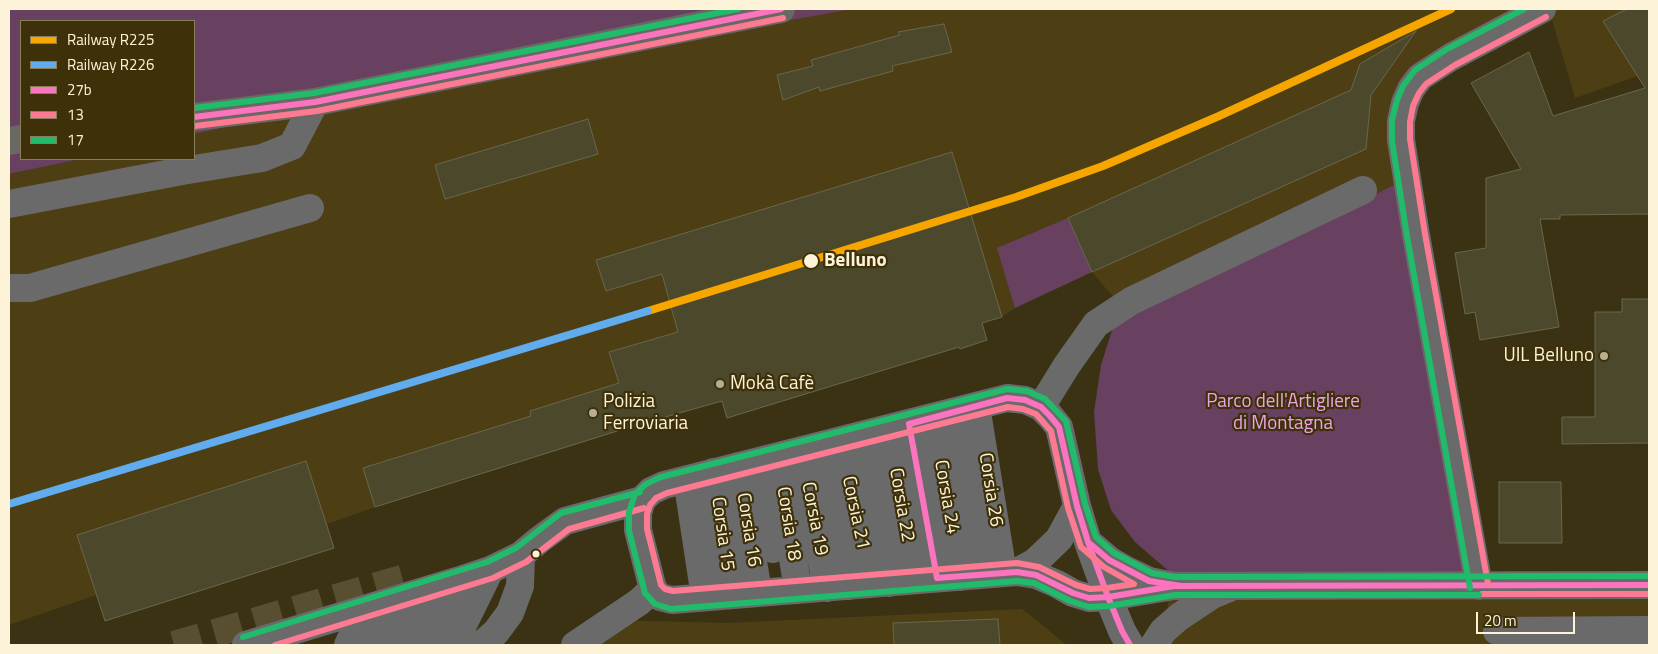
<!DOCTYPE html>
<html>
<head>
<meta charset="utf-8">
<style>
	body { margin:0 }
	#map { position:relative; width:1658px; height:654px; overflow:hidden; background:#3b3213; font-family:"Titillium Web",sans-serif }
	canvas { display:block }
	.frame { position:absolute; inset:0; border:10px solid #fcf3d8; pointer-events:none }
	.legend { position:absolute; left:20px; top:20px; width:175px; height:140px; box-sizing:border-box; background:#3e3109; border:1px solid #8a7f5c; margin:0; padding:6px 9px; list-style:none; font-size:15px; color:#fcf3d8 }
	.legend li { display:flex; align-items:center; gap:10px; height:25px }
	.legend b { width:25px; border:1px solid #8a7f5c }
	.scale { position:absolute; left:1476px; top:612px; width:99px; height:22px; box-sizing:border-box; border:2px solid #fcf3d8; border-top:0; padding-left:6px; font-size:15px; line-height:18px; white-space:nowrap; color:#fcf3d8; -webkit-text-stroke:4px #3e3109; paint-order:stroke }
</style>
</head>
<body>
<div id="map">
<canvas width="1658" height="654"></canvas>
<div class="frame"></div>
<ul class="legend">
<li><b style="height:6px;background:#f7a600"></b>Railway R225</li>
<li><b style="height:6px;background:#60acee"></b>Railway R226</li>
<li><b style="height:6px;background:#fc73be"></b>27b</li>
<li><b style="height:6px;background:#fe7a93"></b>13</li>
<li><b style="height:6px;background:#20bc6c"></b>17</li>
</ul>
<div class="scale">20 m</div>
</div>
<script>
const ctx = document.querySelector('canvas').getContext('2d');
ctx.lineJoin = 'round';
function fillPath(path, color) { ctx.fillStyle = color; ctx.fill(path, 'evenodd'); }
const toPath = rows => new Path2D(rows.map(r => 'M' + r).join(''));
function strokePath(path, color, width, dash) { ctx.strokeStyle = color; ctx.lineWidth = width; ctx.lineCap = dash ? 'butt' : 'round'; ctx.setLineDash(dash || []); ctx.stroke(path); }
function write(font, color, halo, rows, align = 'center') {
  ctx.font = font + ' "Titillium Web",sans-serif'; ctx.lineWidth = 4.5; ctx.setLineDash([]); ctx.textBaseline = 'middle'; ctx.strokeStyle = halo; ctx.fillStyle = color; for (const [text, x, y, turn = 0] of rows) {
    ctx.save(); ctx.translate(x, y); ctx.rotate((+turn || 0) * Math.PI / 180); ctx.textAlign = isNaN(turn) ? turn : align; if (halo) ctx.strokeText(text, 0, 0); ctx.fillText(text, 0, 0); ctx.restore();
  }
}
fillPath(toPath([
	[852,9,1649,9,1649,72,1575,98,1551,16,1426,81,1407,121,1405,179,1378,193,1120,305,1092,272,1019,305,1002,317,702,407,628,428,375,507,327,524,334,548,105,621,96,595,9,625,9,174,80,159,194,159,194,134,331,104],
	[1171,573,1649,580,1649,645,1164,645],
	[1022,609,1067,645,580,645,608,620,727,623]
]), '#4d3f13');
fillPath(toPath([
	[9,9,852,9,331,104,194,134,194,21,21,21,21,159,80,159,9,174],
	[1405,179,1483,580,1171,573,1135,542,1111,510,1098,469,1094,412,1101,365,1120,305,1378,193],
	[1068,218,1092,272,1015,308,997,248]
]), '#694160');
const building = toPath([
	[1627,9,1649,9,1649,214,1560,215,1560,219,1540,219,1559,327,1480,340,1475,312,1465,314,1455,253,1486,248,1486,178,1521,169,1471,83,1529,52,1553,116,1645,88,1603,21,1627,9],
	[944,24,952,52,892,66,893,71,820,91,819,87,783,100,777,75,813,66,811,60,900,35,898,32,944,24],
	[1416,31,1371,95,1366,149,1092,272,1068,218,1351,90,1360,64,1416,31],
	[588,119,598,154,445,199,435,165,588,119],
	[952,152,1002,317,982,323,987,340,960,349,959,347,727,418,722,401,630,427,375,507,363,468,531,416,530,411,619,383,609,352,678,332,662,274,606,291,596,260,952,152],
	[1622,299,1649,299,1649,443,1562,444,1562,417,1595,417,1595,312,1622,312,1622,299],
	[306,461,334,548,105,621,77,535,306,461],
	[1499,482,1561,482,1562,543,1499,543,1499,482],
	[998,619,1000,645,894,645,893,623,998,619]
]);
fillPath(building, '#4c482c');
strokePath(building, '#6a674e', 1);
strokePath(toPath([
	[174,645,405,578,414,619]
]), '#584f31', 28, [28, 14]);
strokePath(toPath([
	[9,204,182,171,262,158,292,146,315,102],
	[9,288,30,288,310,208],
	[976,406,1003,573],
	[1041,407,1067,365,1096,324,1131,301,1363,190],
	[954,412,980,575],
	[931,418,960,577],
	[909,424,937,578],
	[888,429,915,580],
	[861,436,889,583],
	[840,441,870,584],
	[821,446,849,586],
	[801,451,827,588],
	[777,457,798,590],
	[758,462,773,549],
	[738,466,758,593],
	[713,472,731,595],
	[687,479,705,597],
	[1088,542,1109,560,1128,571,1149,581,1174,586,1649,585],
	[1017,572,1035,562,1059,539,1077,506],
	[1479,586,1416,235,1401,140,1401,121,1405,103,1411,89,1420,77,1451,57,1542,9],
	[1497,631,1649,630],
	[246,645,457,581,490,570,521,555,539,540,565,521,642,500],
	[348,645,365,609],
	[374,645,395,600],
	[402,645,427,591],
	[425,645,457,581],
	[453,645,490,570],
	[481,645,496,632,510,613,520,586,521,555],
	[575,645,639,602,653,589],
	[1130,645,1122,631,1108,597,1088,542,1077,506,1059,427,1050,416,1041,407,1025,400,1007,398,664,485,651,491,642,500,638,513,638,530,653,589,660,597,672,600,1017,572,1036,575,1057,584,1073,593,1089,598,1108,597,1174,586],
	[1154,645,1163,631,1179,617,1212,595,1229,588]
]), '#6a6a6b', 28);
strokePath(toPath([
	[194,117,315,102,781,9],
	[9,141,21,139]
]), '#696862', 28);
strokePath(toPath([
	[194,117,315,102,781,9],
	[909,424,1007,398,1025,400,1041,407,1050,416,1059,427,1077,506,1088,542,1108,597,1122,631,1130,645],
	[909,424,937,578],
	[1088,542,1109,560,1149,581,1181,586],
	[937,578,1017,572,1036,575,1073,593,1089,598,1108,597,1174,586,1649,585]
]), '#fc73be', 6);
strokePath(toPath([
	[195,126,317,111,783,18],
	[1008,407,1023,409,1036,414,1051,431,1068,508,1081,547,1104,567,1134,584,1107,588,1090,589,1076,585,1039,567,1017,563,673,591,665,589,661,585,647,529,647,514,650,505,656,498,667,493,1008,407],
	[1488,584,1425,234,1410,139,1410,122,1413,106,1419,93,1426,84,1455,65,1546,17],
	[1482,594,1649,594],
	[275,645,493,578,526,562,569,529,644,508]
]), '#fe7a93', 6);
strokePath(toPath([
	[194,108,314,93,738,9],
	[1470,588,1407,236,1392,141,1392,120,1397,100,1403,86,1415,70,1447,49,1524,9],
	[1479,595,1175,595,1109,606,1089,607,1070,601,1034,583,1017,581,671,609,655,604,645,593,629,531,629,512,635,494,646,484,661,477,1007,389,1027,391,1045,399,1066,421,1085,504,1096,537,1114,553,1152,573,1175,577,1649,576],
	[243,637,487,562,516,548,561,513,640,492]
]), '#20bc6c', 6);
strokePath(toPath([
	[648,311,1016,197,1103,166,1219,116,1451,9]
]), '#f7a600', 8);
strokePath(toPath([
	[9,504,648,311]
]), '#60acee', 8);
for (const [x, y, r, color] of [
	[811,261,8,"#fcf3d8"],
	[1604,356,5,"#b8af93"],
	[720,384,5,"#b8af93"],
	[593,413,5,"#b8af93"],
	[536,554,4.5,"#fcf3d8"]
]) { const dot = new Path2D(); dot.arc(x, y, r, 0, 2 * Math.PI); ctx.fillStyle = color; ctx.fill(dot); strokePath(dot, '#3e3109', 2); }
write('bold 19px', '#fcf3d8', '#3e3109', [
	["Belluno",824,261]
], 'left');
write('19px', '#fcf3d8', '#3e3109', [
	["UIL Belluno",1594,356,"right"],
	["Mokà Cafè",730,384],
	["Polizia",603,402],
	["Ferroviaria",603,424]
], 'left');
write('19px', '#eda4e6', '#3e3109', [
	["Parco dell'Artigliere",1283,402],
	["di Montagna",1283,424]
]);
write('19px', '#fcf3d8', '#3e3109', [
	["Corsia 26",990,490,81],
	["Corsia 24",946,497,80],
	["Corsia 22",901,505,80],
	["Corsia 21",855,513,78],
	["Corsia 19",814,519,79],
	["Corsia 18",788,524,81],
	["Corsia 16",748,530,81],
	["Corsia 15",722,534,82]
]);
</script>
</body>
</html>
